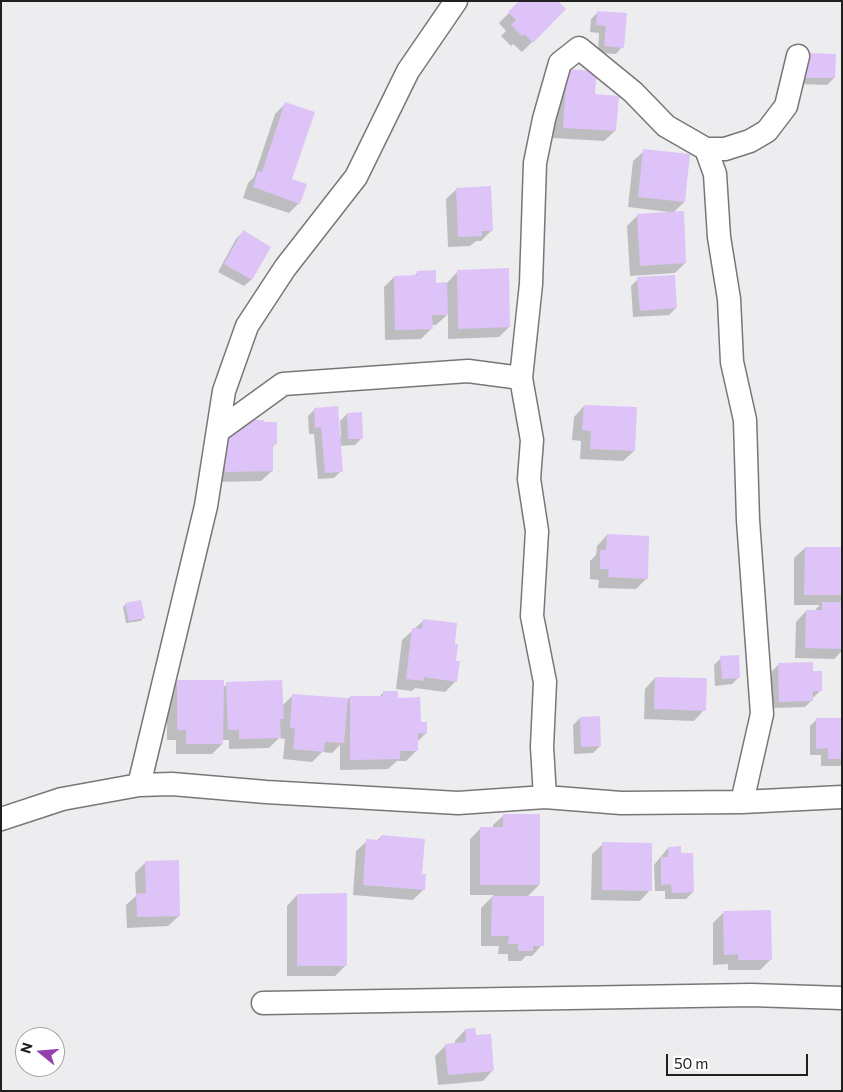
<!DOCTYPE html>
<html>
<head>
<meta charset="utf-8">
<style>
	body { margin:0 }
	#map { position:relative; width:843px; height:1092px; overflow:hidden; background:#ededf0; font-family:Commissioner,sans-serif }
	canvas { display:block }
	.frame { position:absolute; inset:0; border:2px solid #202020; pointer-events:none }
	.north { position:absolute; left:15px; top:1027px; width:50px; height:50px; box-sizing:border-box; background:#fff; border:1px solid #a6a6a6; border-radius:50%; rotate:287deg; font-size:14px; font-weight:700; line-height:20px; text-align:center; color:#202020 }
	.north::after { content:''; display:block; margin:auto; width:18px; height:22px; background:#9341b0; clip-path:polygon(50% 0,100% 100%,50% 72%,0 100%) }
	.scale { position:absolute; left:666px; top:1054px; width:142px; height:22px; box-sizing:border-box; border:2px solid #202020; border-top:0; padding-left:6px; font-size:15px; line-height:18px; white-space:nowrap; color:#202020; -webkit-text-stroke:4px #fff; paint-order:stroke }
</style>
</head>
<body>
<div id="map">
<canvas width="843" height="1092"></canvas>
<div class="frame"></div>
<div class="north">N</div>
<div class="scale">50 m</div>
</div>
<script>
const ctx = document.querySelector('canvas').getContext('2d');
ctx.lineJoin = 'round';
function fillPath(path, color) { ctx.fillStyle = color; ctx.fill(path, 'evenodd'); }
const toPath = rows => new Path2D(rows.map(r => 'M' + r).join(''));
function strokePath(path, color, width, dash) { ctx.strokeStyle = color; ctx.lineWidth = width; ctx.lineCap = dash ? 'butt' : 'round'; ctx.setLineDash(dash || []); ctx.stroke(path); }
fillPath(toPath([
	[521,1,565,9,522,52,513,44,511,46,501,36,506,31,499,23],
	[598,12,622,47,616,54,598,53,599,33,590,32,591,19],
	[798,61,834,78,827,85,797,84],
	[567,70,615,131,604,141,553,138,556,81],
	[286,103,290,180,299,203,289,213,243,198,248,183,254,177,275,114],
	[644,151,684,202,673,213,685,263,675,273,630,276,627,226,638,215,669,213,669,212,628,207,633,161],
	[457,189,492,230,481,241,476,241,470,246,448,247,446,199],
	[243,232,269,247,251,280,244,286,218,272,236,239],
	[458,271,509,327,499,337,448,339,448,314,436,325,432,325,432,328,421,339,385,340,384,287,394,277,414,276,418,272,435,284,447,283],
	[638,279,676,308,669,315,633,317,631,286],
	[584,406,634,451,623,461,580,459,581,441,572,440,574,417],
	[315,409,339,437,341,436,340,421,347,414,362,438,355,445,339,446,341,471,334,478,318,479,314,434,309,434,308,416],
	[238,421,275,444,272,448,272,471,261,481,215,482],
	[607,535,647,578,636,589,598,588,599,580,590,579,590,561,596,555,597,546],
	[805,548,842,548,842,600,839,603,842,603,842,651,834,659,795,658,796,622,806,611,813,612,820,605,794,605,794,558],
	[126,604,144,617,141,621,126,623,123,607],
	[424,620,453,645,456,681,445,692,415,688,412,691,396,689,402,640],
	[721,658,739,677,732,684,715,686,714,665],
	[779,664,812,673,821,690,814,697,812,697,812,700,805,707,772,708,772,671],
	[655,678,704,710,694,721,644,719,645,689],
	[178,681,222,688,227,684,282,706,293,695,348,699,350,697,379,697,383,693,397,699,419,723,426,733,417,742,417,750,406,761,397,761,388,769,340,770,340,745,332,753,322,752,312,762,283,759,285,739,279,738,269,748,229,749,229,740,222,740,222,744,212,754,176,754,176,740,167,740,167,692],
	[580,718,600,746,593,753,574,754,573,725],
	[817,719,842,719,842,764,840,766,821,766,821,755,810,755,810,726],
	[504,815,539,885,526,898,542,945,532,956,526,956,521,961,508,961,508,954,498,954,499,946,481,946,481,908,494,895,470,895,470,839,481,828,493,828,493,825],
	[381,837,424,889,413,900,353,895,356,851,367,841,376,841],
	[603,844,650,890,640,901,591,900,592,854],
	[668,848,680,855,693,892,686,899,665,899,665,891,655,891,654,865],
	[146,862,179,916,168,926,127,928,126,905,136,896,135,873],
	[297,895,346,965,335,976,287,976,287,906],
	[724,912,771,959,760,970,728,970,728,964,713,965,713,923],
	[465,1030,475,1037,493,1070,483,1081,438,1085,435,1056,446,1045,455,1044,455,1041]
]), '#0003');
fillPath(toPath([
	[519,1,558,1,566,9,533,43,524,34,522,36,511,25,516,20,508,12],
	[597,11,627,13,624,48,604,46,606,26,596,25],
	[804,53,836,54,835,78,804,78],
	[567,69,597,71,595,94,619,96,616,131,563,128],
	[285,102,315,112,292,179,307,184,300,204,253,187,258,171,262,172],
	[643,149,690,154,685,202,638,197],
	[491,186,493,231,482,231,482,236,458,237,456,188],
	[684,211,686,263,640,266,637,214],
	[243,230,271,247,252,280,224,264],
	[509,268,510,327,458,329,457,270],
	[436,270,436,283,447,282,448,315,432,315,433,329,395,330,394,276,417,275,417,271],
	[675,275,677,308,640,311,637,277],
	[584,405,637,407,635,451,590,449,591,431,582,430],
	[338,406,343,472,325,473,321,427,315,428,314,408],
	[362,412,363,439,348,439,347,413],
	[237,420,264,420,264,422,277,422,277,444,273,444,273,471,225,472,225,433,237,433],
	[607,534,649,536,648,579,608,577,609,569,600,569,600,550,606,550],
	[805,547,842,547,842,595,804,595],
	[141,600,145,618,129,621,125,603],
	[822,602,842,602,842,649,805,648,806,610,822,610],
	[423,619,457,623,455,644,458,644,456,661,460,661,457,682,424,677,424,681,406,679,412,628,422,629],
	[739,655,740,678,722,679,720,656],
	[813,662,813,671,822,671,822,691,813,691,813,701,779,702,778,663],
	[655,677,707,678,706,711,654,709],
	[177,680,224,680,223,744,186,744,186,730,177,730],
	[282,680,284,719,280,719,281,738,239,739,239,730,228,730,226,682],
	[383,691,398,691,398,698,420,697,421,722,427,722,427,734,418,733,418,751,400,751,400,759,350,760,350,696,383,696],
	[292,694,348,698,344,743,325,742,324,752,293,749,295,728,290,728],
	[600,716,601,746,581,747,580,717],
	[816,718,842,718,842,759,828,759,828,748,816,749],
	[503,814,540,814,540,885,480,885,480,827,503,827],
	[381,835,425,839,422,874,426,874,425,890,363,885,366,839,380,840],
	[602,842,652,843,652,891,602,890],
	[681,846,681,853,693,853,694,892,672,893,671,884,661,885,661,857,668,857,668,847],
	[179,860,180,916,137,917,136,894,146,893,145,861],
	[347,893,347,966,297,966,297,894],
	[492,896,544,896,544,946,533,946,533,951,518,951,518,944,508,944,509,936,491,936],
	[771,910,772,960,738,960,738,954,724,955,723,911],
	[475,1028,476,1035,491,1034,494,1071,448,1075,445,1044,466,1042,465,1029]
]), '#ddc3f7');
const minor = toPath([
	[456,1,408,71,356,177,285,268,247,326,224,391,206,506,139,785,172,784,266,792,458,803,545,797,621,803,742,802,842,797],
	[706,149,725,149,750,141,767,131,786,106,798,56],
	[218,431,283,384,468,371,521,378],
	[545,797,542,747,545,682,532,616,537,531,529,479,532,440,521,378,531,284,535,163,544,119,560,63,579,48,633,92,666,126,706,149,715,174,719,237,729,299,732,362,745,420,748,520,762,714,742,802],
	[1,819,62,799,139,785],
	[263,1003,751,995,842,998]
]);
strokePath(minor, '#777779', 25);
strokePath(minor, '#fff', 22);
</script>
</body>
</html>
